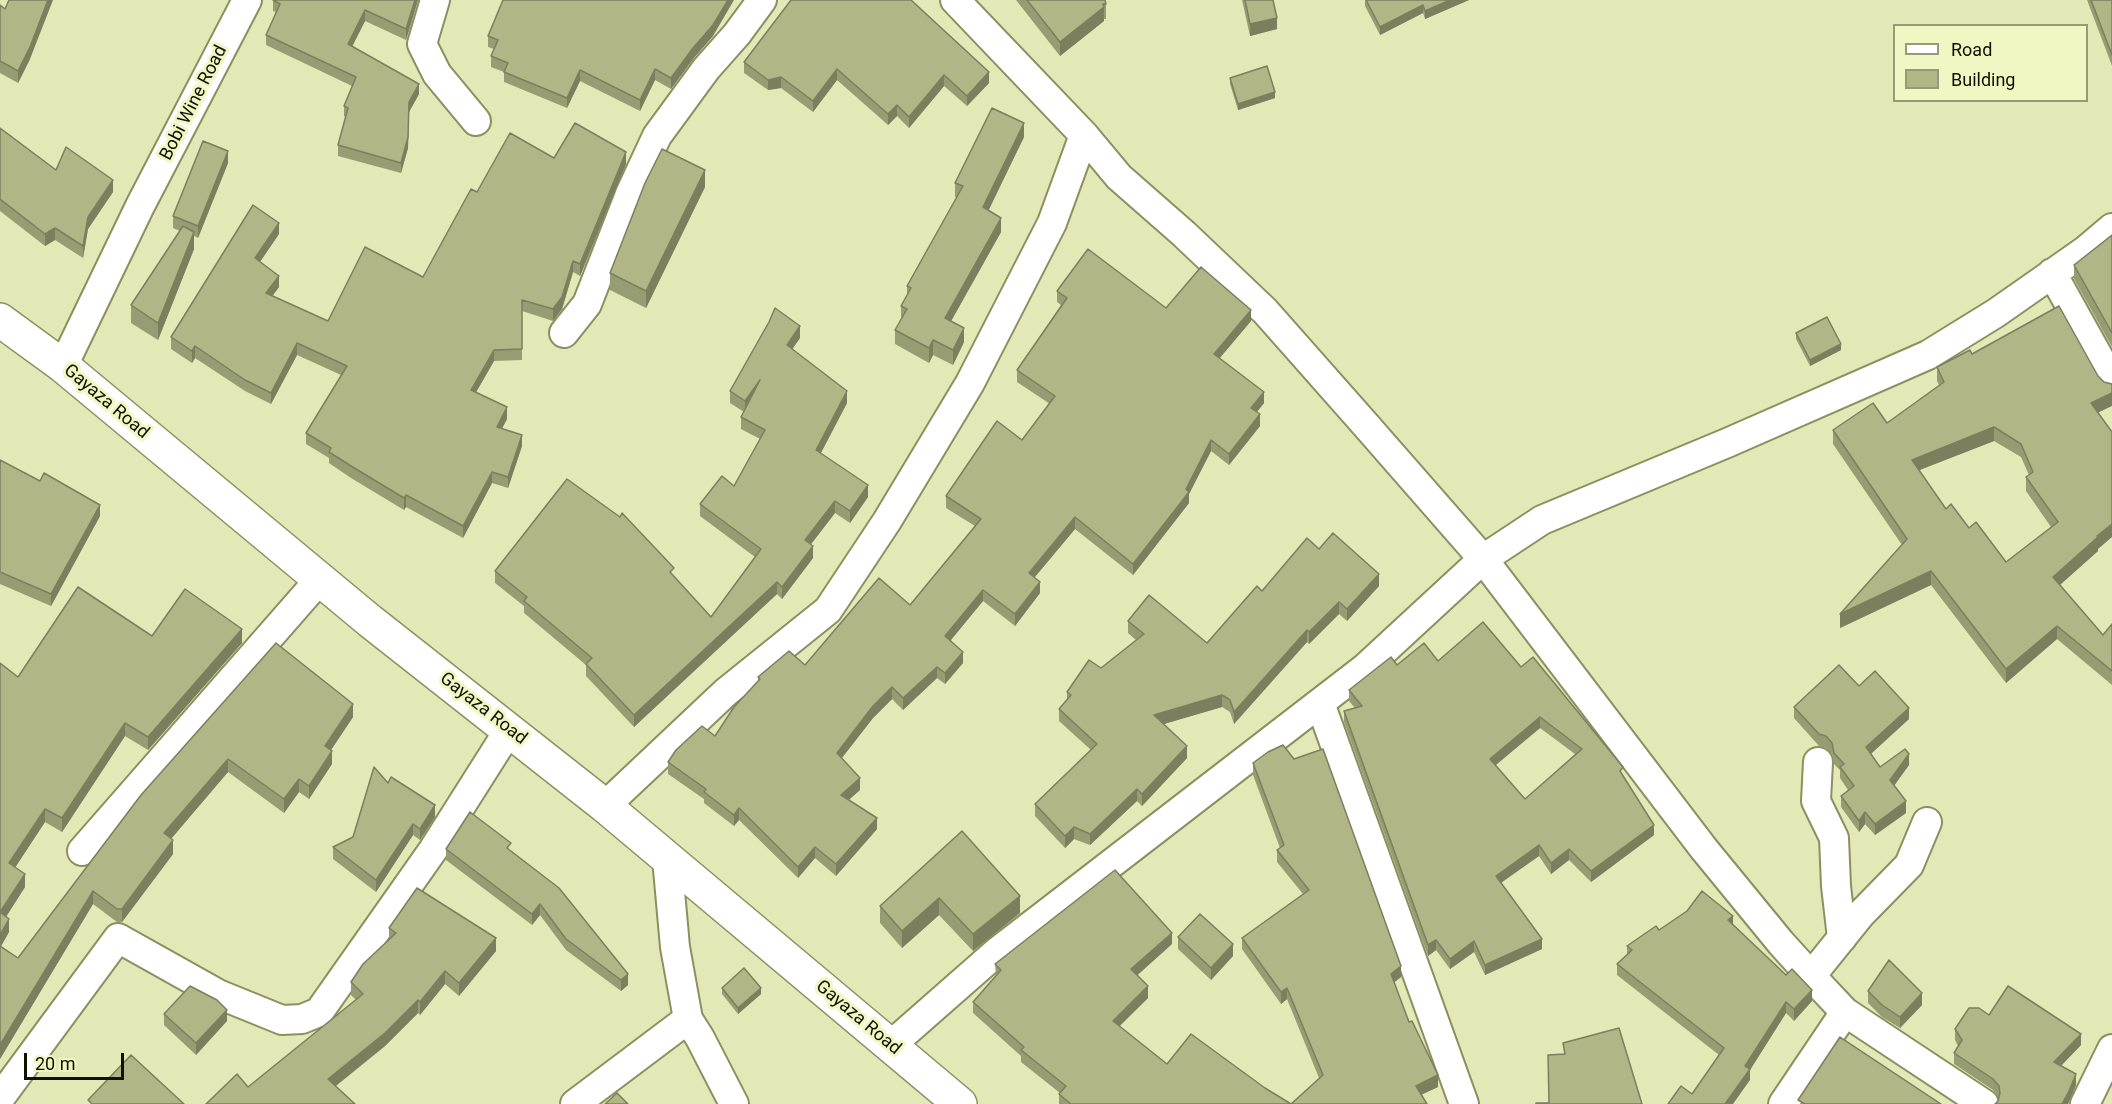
<!DOCTYPE html>
<html>
<head>
<meta charset="utf-8">
<style>
	body { margin:0 }
	#map { position:relative; width:2112px; height:1104px; overflow:hidden; background:#e3e9b6; font-family:Roboto,sans-serif }
	canvas { display:block }
	.legend { position:absolute; left:1893px; top:24px; width:195px; height:78px; box-sizing:border-box; background:#f0f7c3; border:2px solid #969b75; margin:0; padding:8px 10px; list-style:none; font-size:18px; color:#0f1101 }
	.legend li { display:flex; align-items:center; gap:12px; height:30px }
	.legend b { width:30px; border:2px solid #969b75 }
	.scale { position:absolute; left:24px; top:1053px; width:100px; height:27px; box-sizing:border-box; border:3px solid #0f1101; border-top:0; padding-left:8px; font-size:18px; line-height:21px; white-space:nowrap; color:#0f1101; -webkit-text-stroke:4px #f0f7c3; paint-order:stroke }
</style>
</head>
<body>
<div id="map">
<canvas width="2112" height="1104"></canvas>
<ul class="legend">
<li><b style="height:8px;background:#fff"></b>Road</li>
<li><b style="height:16px;background:#b0b685"></b>Building</li>
</ul>
<div class="scale">20 m</div>
</div>
<script>
const ctx = document.querySelector('canvas').getContext('2d');
ctx.lineJoin = 'round';
const toPath = rows => new Path2D(rows.map(r => 'M' + r).join(''));
function strokePath(path, color, width, dash) { ctx.strokeStyle = color; ctx.lineWidth = width; ctx.lineCap = dash ? 'butt' : 'round'; ctx.setLineDash(dash || []); ctx.stroke(path); }
function fillPath(path, color) { ctx.fillStyle = color; ctx.fill(path, 'evenodd'); }
function write(font, color, halo, rows, align = 'center') {
  ctx.font = font + ' Roboto,sans-serif'; ctx.lineWidth = 6; ctx.setLineDash([]); ctx.textBaseline = 'middle'; ctx.strokeStyle = halo; ctx.fillStyle = color; for (const [text, x, y, turn = 0] of rows) {
    ctx.save(); ctx.translate(x, y); ctx.rotate((+turn || 0) * Math.PI / 180); ctx.textAlign = isNaN(turn) ? turn : align; if (halo) ctx.strokeText(text, 0, 0); ctx.fillText(text, 0, 0); ctx.restore();
  }
}
const street = toPath([
	[435,0,422,44,437,74,476,121],
	[955,0,1084,135,1119,177,1184,234,1265,311,1364,423,1483,559,1704,849,1781,943,1811,976,1845,1012,1984,1104],
	[2052,273,2112,381],
	[564,333,587,304,630,194,657,136,706,69,737,34,762,0],
	[63,366,140,206,247,0],
	[1320,703,1464,1104],
	[1818,762,1816,801,1834,838,1836,886,1842,938],
	[605,806,726,692,828,610,887,521,970,383,1052,223,1084,135],
	[82,851,320,579],
	[667,858,675,947,688,1019,700,1038,734,1104],
	[1811,976,1861,914,1909,865,1927,822],
	[891,1045,998,951,1365,668,1483,559,1542,520,1727,443,1928,355,1996,313,2086,250,2112,228],
	[0,1098,118,938,218,994,282,1020,302,1019,319,1012,433,850,509,730],
	[575,1104,688,1019],
	[1783,1104,1845,1012],
	[2085,1104,2112,1049]
]);
const primary = toPath([
	[0,320,63,366,370,621,605,806,960,1104]
]);
strokePath(street, '#8b9061', 32);
strokePath(primary, '#8b9061', 36);
strokePath(street, '#fff', 28);
strokePath(primary, '#fff', 33);
fillPath(toPath([
	[273,0,418,0,406,40,365,21,352,46,419,94,409,112,408,148,401,173,338,156,338,145,346,117,344,116,344,106,352,86,266,45,266,35,276,12,273,11],
	[791,0,989,83,967,106,944,86,909,128,897,116,888,125,837,80,813,112,781,88,768,90,744,73,744,62],
	[1016,0,1105,0,1106,4,1106,19,1104,19,1104,21,1060,56],
	[1242,0,1273,0,1277,29,1250,36],
	[1365,0,1469,0,1425,19,1423,13,1380,35,1365,6],
	[2087,0,2112,0,2112,66],
	[0,5,5,9,30,59,18,83,0,73],
	[488,36,713,36,693,59,671,89,655,80,640,111,580,81,567,108,504,82,504,72,491,67,491,56,494,49,488,47],
	[1230,78,1275,98,1238,110,1230,84],
	[0,128,56,170,113,192,88,229,83,258,55,240,45,246,0,211],
	[1024,137,988,210,1001,232,951,321,964,342,953,365,933,355,929,363,895,344,895,330,901,319,901,306,907,295,907,286,957,198,955,197,955,183],
	[554,158,626,164,580,276,573,272,562,309,553,321,522,311,522,360,494,361,476,392,507,419,502,428,522,446,508,488,492,483,463,538,406,507,404,510,351,478,329,463,329,458,306,444,306,433,341,375,297,355,271,404,245,391,195,358,192,363,171,349,171,337,279,234,260,262,279,287,272,296,328,321,423,277,477,192],
	[228,163,198,238,194,236,194,249,158,340,131,323,131,305,180,231,173,228,173,216],
	[705,187,646,308,610,290,610,273],
	[2112,235,2112,347,2074,279,2074,265],
	[1057,291,1251,321,1219,358,1264,403,1257,412,1260,426,1229,465,1211,451,1189,494,1189,503,1133,575,1075,529,1034,578,1040,593,1015,626,983,601,951,640,963,663,945,684,937,678,903,710,892,699,873,718,842,758,860,790,849,800,877,829,836,876,815,858,798,878,739,820,734,826,704,803,704,799,668,774,668,762,715,736,758,681,758,677,805,665,910,605,975,526,946,508,946,496,1022,440,1050,404,1017,382,1017,370,1061,305,1057,302],
	[1796,333,1841,350,1810,366,1796,339],
	[800,338,792,349,847,403,821,453,868,497,850,523,835,513,811,544,813,558,782,599,777,594,634,727,586,676,586,665,524,613,524,606,495,583,495,571,674,576,711,617,755,557,700,516,700,504,734,486,760,439,741,429,741,417,744,412,730,403,730,391],
	[1972,354,2098,376,2104,382,2098,413,2098,551,2060,585,2103,635,2112,624,2112,685,2057,639,2006,683,1931,585,1840,628,1902,545,1833,444,1833,430,1887,423,1939,385,1937,381,1937,367],
	[1994,441,2021,457,2029,475,2026,477,2026,491,2051,527,2006,562,1946,509,1919,470],
	[0,460,100,516,51,606,0,584],
	[1319,549,1379,586,1347,621,1339,614,1309,644,1307,642,1234,724,1230,712,1222,707,1163,724,1187,758,1142,806,1137,801,1090,845,1074,839,1065,848,1035,816,1035,804,1091,750,1059,721,1059,709,1067,700,1067,692,1101,668,1136,640,1128,633,1128,621,1207,643,1262,591],
	[152,636,242,643,148,750,125,736,62,832,45,822,15,867,25,887,6,917,9,932,1,946,18,958,276,643,353,717,331,750,332,764,309,799,299,792,284,813,228,772,171,839,173,854,122,922,117,922,93,904,0,1059,0,663,18,677],
	[1438,661,1521,667,1623,776,1654,835,1591,882,1569,860,1551,874,1539,856,1501,883,1542,949,1485,975,1474,952,1450,969,1436,950,1428,956,1344,722,1344,711,1355,708,1349,701,1349,690,1397,665],
	[1540,728,1575,754,1525,799,1495,765],
	[1859,686,1909,719,1871,754,1880,767,1909,765,1894,786,1906,813,1875,835,1865,824,1859,832,1841,807,1841,796,1848,790,1840,778,1840,770,1834,764,1832,754,1826,748,1819,746,1794,718,1794,707],
	[1253,763,1401,977,1394,982,1409,1022,1438,1087,1421,1095,1427,1104,1059,1104,1059,1094,1060,1093,1021,1062,1021,1056,973,1013,973,1002,996,976,995,964,1172,944,1137,975,1148,998,1120,1026,1167,1064,1265,1088,1291,1104,1319,1078,1287,999,1281,1004,1242,949,1242,938,1303,894,1277,862,1277,850,1280,848,1253,775],
	[388,783,435,817,420,840,413,835,376,892,333,859,333,847,353,837],
	[962,831,1020,913,973,951,939,915,902,948,880,923,880,906],
	[446,849,511,851,628,985,621,991,566,950,540,915,532,925,446,860],
	[1733,924,1812,1001,1794,1021,1786,1013,1750,1070,1750,1080,1692,1094,1719,1055,1617,975,1617,964,1627,955,1627,946,1659,930],
	[389,928,496,951,459,996,445,984,420,1015,418,1013,385,1046,336,1086,248,1087,356,1000,351,995,351,982,389,940],
	[1178,937,1233,956,1211,980,1178,949],
	[722,988,761,994,738,1014,722,994],
	[1868,991,1922,1005,1900,1028,1882,1017,1868,1003],
	[164,1014,227,1021,196,1055,164,1025],
	[1989,1015,2081,1045,2061,1066,2076,1085,2068,1104,1995,1104,1998,1101,1999,1098,1993,1090,1954,1064,1954,1053,1958,1046,1955,1040,1955,1029]
]), '#979d72');
fillPath(toPath([
	[48,0,53,0,30,59,18,83,18,71],
	[415,0,418,0,406,40,406,29],
	[728,0,734,0,713,36,693,59,671,89,671,78],
	[1450,0,1469,0,1425,19,1425,11],
	[1423,5,1423,13,1380,35,1380,27],
	[1104,7,1104,21,1060,56,1060,42],
	[365,10,365,21,348,55,348,44],
	[1277,18,1277,29,1250,36,1250,24],
	[655,69,655,80,640,111,640,100],
	[837,69,837,80,813,112,813,101],
	[580,70,580,81,567,108,567,98],
	[989,72,989,83,967,106,967,96],
	[944,75,944,86,909,128,909,117],
	[781,77,781,88,768,90,768,80],
	[419,84,419,94,409,112,408,148,401,173,401,163,409,102],
	[1275,92,1275,98,1238,110,1238,104],
	[897,105,897,116,888,125,888,114],
	[1024,123,1024,137,983,222,983,207],
	[228,151,228,163,198,238,198,226],
	[626,152,626,164,580,276,580,264],
	[705,170,705,187,646,308,646,291],
	[113,180,113,192,88,229,83,258,83,246,88,217],
	[1001,218,1001,232,945,332,945,318],
	[279,223,279,234,255,269,255,258],
	[55,228,55,240,45,246,45,234],
	[194,232,194,249,158,340,158,323],
	[573,261,573,272,562,309,553,321,553,309],
	[279,276,279,287,266,305,266,293],
	[1251,310,1251,321,1214,365,1214,354],
	[800,326,800,338,787,357,787,345],
	[964,328,964,342,953,365,953,350],
	[933,340,933,355,929,363,929,348],
	[297,343,297,355,271,404,271,393],
	[1841,344,1841,350,1810,366,1810,360],
	[195,346,195,358,192,363,192,351],
	[494,350,494,361,471,401,471,390],
	[760,380,745,413,745,401],
	[847,391,847,403,816,462,816,450],
	[1264,392,1264,403,1251,419,1251,408],
	[2112,393,2112,406,2091,416,2091,403],
	[507,407,507,419,497,438,497,427],
	[1260,414,1260,426,1229,465,1229,454],
	[1994,427,1994,441,1912,473,1912,460],
	[522,435,522,446,508,488,508,477],
	[1211,440,1211,451,1189,494,1189,503,1133,575,1133,564,1186,489],
	[492,472,492,483,463,538,463,526],
	[868,485,868,497,850,523,850,511],
	[406,495,406,507,404,510,404,498],
	[835,501,835,513,805,552,805,540],
	[100,505,100,516,51,606,51,594],
	[1075,517,1075,529,1029,584,1029,573],
	[2112,524,2112,537,2098,549,2098,551,2053,591,2053,577,2097,536],
	[813,546,813,558,782,599,782,587],
	[1931,571,1931,585,1840,628,1840,614],
	[1379,574,1379,586,1347,621,1347,609],
	[777,582,777,594,634,727,634,715],
	[1040,582,1040,593,1015,626,1015,614],
	[983,590,983,601,945,647,945,636],
	[1339,602,1339,614,1309,644,1309,632],
	[2057,626,2057,639,2006,683,2006,669],
	[242,629,242,643,148,750,148,737],
	[1307,630,1307,642,1234,724,1234,712],
	[963,652,963,663,945,684,945,673],
	[937,667,937,678,903,710,903,698],
	[892,687,892,699,873,718,837,764,837,753,873,706],
	[1222,695,1222,707,1154,727,1154,715],
	[353,704,353,717,325,759,325,746],
	[1909,708,1909,719,1866,758,1866,747],
	[1540,717,1540,728,1490,770,1490,759],
	[125,723,125,736,62,832,62,818],
	[1187,746,1187,758,1142,806,1142,794],
	[332,751,332,764,309,799,309,786],
	[1909,754,1909,765,1890,791,1890,780],
	[228,759,228,772,164,847,164,833],
	[860,778,860,790,841,806,841,795],
	[299,779,299,792,284,813,284,799],
	[1137,789,1137,801,1090,845,1090,834],
	[1906,801,1906,813,1875,835,1875,824],
	[435,805,435,817,420,840,420,829],
	[739,808,739,820,734,826,734,815],
	[45,809,45,822,9,877,9,863],
	[1865,812,1865,824,1859,832,1859,821],
	[877,818,877,829,836,876,836,864],
	[413,824,413,835,376,892,376,880],
	[1654,825,1654,835,1591,882,1591,871],
	[1074,827,1074,839,1065,848,1065,836],
	[173,840,173,854,122,922,122,909],
	[1539,845,1539,856,1496,886,1496,876],
	[815,847,815,858,798,878,798,867],
	[1569,849,1569,860,1551,874,1551,863],
	[25,874,25,887,0,926,0,912],
	[93,891,93,904,0,1059,0,1045],
	[1020,896,1020,913,973,951,973,934],
	[939,898,939,915,902,948,902,931],
	[540,904,540,915,532,925,532,914],
	[1733,916,1733,927,1728,920],
	[9,919,9,932,0,948,0,935],
	[1172,933,1172,944,1131,981,1131,969],
	[496,938,496,951,459,996,459,983],
	[1542,939,1542,949,1485,975,1485,965],
	[1436,940,1436,950,1428,956,1428,945],
	[1474,941,1474,952,1450,969,1450,959],
	[1233,944,1233,956,1211,980,1211,968],
	[1401,966,1401,977,1391,985,1391,974],
	[445,971,445,984,420,1015,420,1002],
	[628,974,628,985,621,991,621,980],
	[1148,986,1148,998,1113,1032,1113,1021],
	[761,988,761,994,738,1014,738,1008],
	[1287,988,1287,999,1281,1004,1281,992],
	[1812,990,1812,1001,1794,1021,1794,1009],
	[1922,993,1922,1005,1900,1028,1900,1017],
	[418,1000,418,1013,385,1046,328,1092,328,1079],
	[1786,1002,1786,1013,1750,1070,1750,1080,1733,1104,1725,1104,1745,1066],
	[227,1010,227,1021,196,1055,196,1043],
	[2081,1034,2081,1045,2054,1073,2054,1062],
	[2076,1074,2076,1085,2068,1104,2062,1104],
	[1438,1075,1438,1087,1416,1097,1416,1086]
]), '#7b7f5d');
const building = toPath([
	[9,0,48,0,30,47,18,71,0,61,0,5,5,9,9,0],
	[273,0,415,0,406,29,365,10,348,44,419,84,409,102,408,137,401,163,338,145,348,108,344,106,356,77,266,35,280,4,273,0],
	[503,0,728,0,713,25,693,48,671,78,655,69,640,100,580,70,567,98,504,72,508,63,491,56,498,40,488,36,503,0],
	[791,0,911,0,989,72,967,96,944,75,909,117,897,105,888,114,837,69,813,101,781,77,768,80,744,62,791,0],
	[1027,0,1105,0,1106,4,1103,4,1104,7,1060,42,1027,0],
	[1245,0,1273,0,1277,18,1250,24,1245,0],
	[1366,0,1450,0,1425,11,1423,5,1380,27,1366,0],
	[2091,0,2112,0,2112,55,2091,0],
	[1267,66,1275,92,1238,104,1230,78,1267,66],
	[992,108,1024,123,983,207,1001,218,945,318,964,328,953,350,933,340,929,348,895,330,907,309,901,306,911,288,907,286,963,186,955,183,992,108],
	[575,123,626,152,580,264,573,261,562,297,553,309,522,300,522,349,494,350,471,390,507,407,497,427,522,435,508,477,492,472,463,526,406,495,404,498,351,466,329,452,331,448,306,433,347,366,297,343,271,393,245,380,195,346,192,351,171,337,253,205,279,223,255,258,279,276,266,293,328,321,365,247,423,277,471,189,477,192,510,133,554,158,575,123],
	[0,128,56,170,66,147,113,180,88,217,83,246,55,228,45,234,0,199,0,128],
	[203,141,228,151,198,226,173,216,203,141],
	[662,149,705,170,646,291,610,273,645,183,662,149],
	[183,226,194,232,158,323,131,305,183,226],
	[2112,235,2112,333,2074,265,2112,235],
	[1088,249,1166,308,1201,267,1251,310,1214,354,1264,392,1251,408,1260,414,1229,454,1211,440,1186,489,1189,492,1133,564,1075,517,1029,573,1040,582,1015,614,983,590,945,636,963,652,945,673,937,667,903,698,892,687,873,706,837,753,860,778,841,795,877,818,836,864,815,847,798,867,739,808,734,815,704,792,706,789,668,762,676,750,702,726,715,736,734,707,760,679,758,677,789,651,805,665,879,578,910,605,981,519,946,496,997,421,1022,440,1055,396,1017,370,1067,298,1057,291,1088,249],
	[2059,306,2098,376,2104,382,2112,384,2112,393,2091,403,2112,432,2112,524,2097,536,2098,537,2053,577,2103,635,2112,624,2112,671,2057,626,2006,669,1931,571,1840,614,1907,539,1833,430,1873,403,1887,423,1944,382,1937,367,1970,350,1972,354,2059,306],
	[1994,427,2021,444,2033,472,2026,477,2058,522,2006,562,1976,522,1969,528,1951,504,1946,509,1912,460,1994,427],
	[775,308,800,326,787,345,847,391,816,450,868,485,850,511,835,501,805,540,813,546,782,587,777,582,634,715,586,664,592,658,524,601,527,597,495,571,567,479,620,517,622,513,674,568,670,572,711,617,761,549,700,504,722,476,734,486,765,430,741,417,760,380,745,401,730,391,769,322,775,308],
	[1827,317,1841,344,1810,360,1796,333,1827,317],
	[0,460,40,481,44,473,100,505,51,594,0,572,0,460],
	[1333,533,1379,574,1347,609,1339,602,1309,632,1307,630,1234,712,1230,700,1222,695,1154,715,1187,746,1142,794,1137,789,1090,834,1074,827,1065,836,1035,804,1097,744,1059,709,1071,695,1067,692,1089,660,1101,668,1144,634,1128,621,1149,595,1207,643,1257,586,1262,591,1307,538,1319,549,1333,533],
	[78,587,152,636,185,589,242,629,148,737,125,723,62,818,45,809,9,863,25,874,0,912,9,919,0,935,0,663,18,677,78,587],
	[1483,622,1521,667,1533,657,1623,767,1620,771,1654,825,1591,871,1569,849,1551,863,1539,845,1496,876,1542,939,1485,965,1474,941,1450,959,1436,940,1428,945,1344,711,1362,706,1349,690,1391,657,1397,665,1424,643,1438,661,1483,622],
	[1540,717,1582,749,1525,799,1490,759,1540,717],
	[276,643,353,704,325,746,332,751,309,786,299,779,284,799,228,759,164,833,173,840,122,909,117,909,93,891,0,1045,0,946,18,958,141,795,276,643],
	[1839,665,1859,686,1875,671,1909,708,1866,747,1880,767,1905,749,1909,754,1890,780,1906,801,1875,824,1865,812,1859,821,1841,796,1854,786,1840,767,1844,764,1834,753,1832,743,1826,736,1819,734,1794,707,1839,665],
	[1283,745,1294,759,1323,749,1401,966,1391,974,1409,1022,1412,1021,1438,1075,1416,1086,1427,1104,1071,1104,1059,1094,1066,1086,1021,1050,1024,1047,973,1002,1001,970,995,964,1115,870,1172,933,1131,969,1148,986,1113,1021,1167,1064,1191,1034,1265,1088,1291,1104,1323,1075,1287,988,1281,992,1242,938,1309,890,1277,850,1284,845,1253,763,1268,752,1283,745],
	[374,767,388,783,391,777,435,805,420,829,413,824,376,880,333,847,353,837,374,767],
	[470,812,511,843,507,848,559,888,628,974,621,980,566,939,540,904,532,914,446,849,470,812],
	[962,831,1020,896,973,934,939,898,902,931,880,906,962,831],
	[417,888,496,938,459,983,445,971,420,1002,418,1000,385,1033,328,1079,355,1104,206,1104,237,1074,248,1087,363,994,351,982,363,964,396,933,389,928,417,888],
	[1702,891,1733,916,1728,920,1786,975,1792,969,1812,990,1794,1009,1786,1002,1745,1066,1750,1069,1725,1104,1668,1104,1681,1086,1692,1094,1724,1048,1617,964,1632,950,1627,946,1656,926,1659,930,1687,911,1702,891],
	[1200,914,1233,944,1211,968,1178,937,1200,914],
	[1889,960,1922,993,1900,1017,1882,1005,1868,991,1889,960],
	[744,968,761,988,738,1008,722,988,744,968],
	[190,986,217,1000,227,1010,196,1043,164,1014,190,986],
	[2008,986,2081,1034,2054,1062,2076,1074,2069,1091,2062,1104,1995,1104,1998,1101,2000,1093,1999,1086,1993,1079,1954,1053,1962,1040,1955,1029,1969,1008,1979,1008,1989,1015,2008,986],
	[1619,1028,1642,1104,1536,1104,1536,1103,1549,1103,1548,1055,1565,1054,1563,1043,1619,1028],
	[1840,1037,1941,1104,1805,1104,1798,1100,1840,1037],
	[131,1055,184,1104,92,1104,88,1100,131,1055],
	[617,1093,628,1104,605,1104,617,1093]
]);
fillPath(building, '#b0b685');
strokePath(building, '#7b7f5d', 1.5);
write('18px', '#0f1101', '#f0f7c3', [
	["Bobi Wine Road",194,103,-63],
	["Gayaza Road",106,402,40],
	["Gayaza Road",483,709,38],
	["Gayaza Road",858,1018,40]
]);
</script>
</body>
</html>
